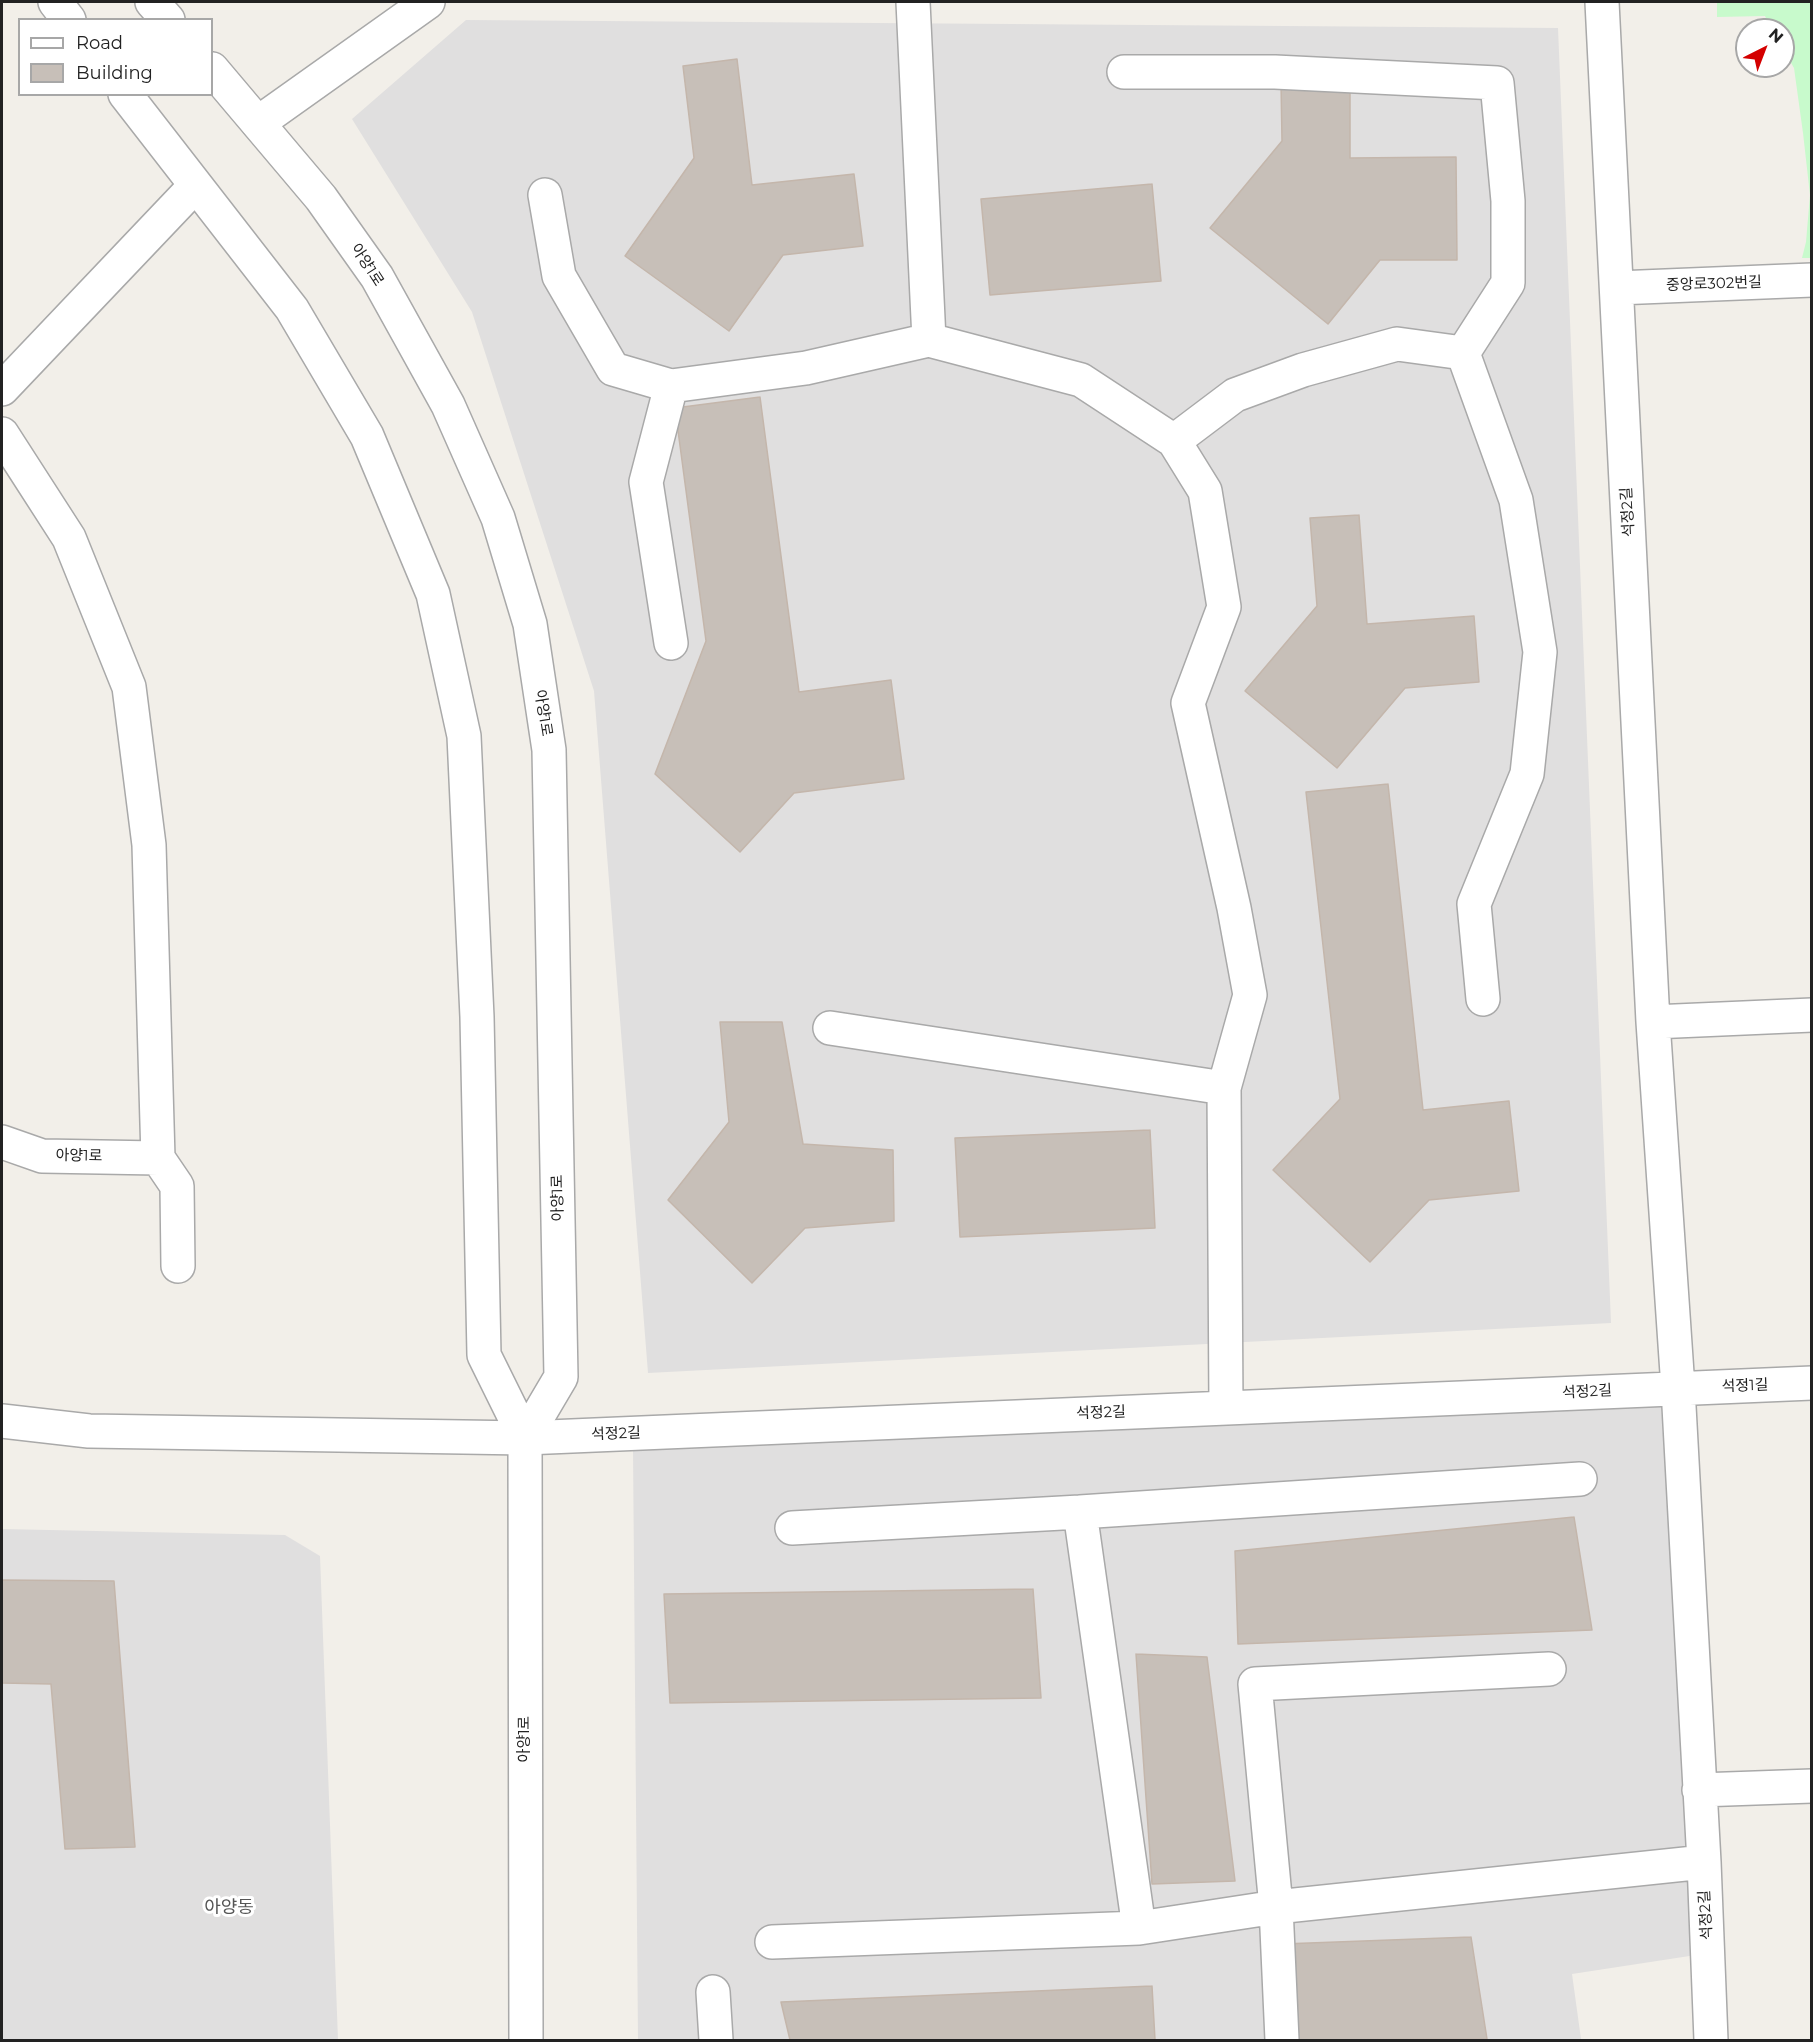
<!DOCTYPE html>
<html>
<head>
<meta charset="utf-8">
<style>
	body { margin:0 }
	#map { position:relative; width:1813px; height:2042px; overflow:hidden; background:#f2efe9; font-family:Montserrat,sans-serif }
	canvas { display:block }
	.frame { position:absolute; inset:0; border:3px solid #222; pointer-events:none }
	.legend { position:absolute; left:18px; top:18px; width:195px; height:78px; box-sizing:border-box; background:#fff; border:2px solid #a7a7a7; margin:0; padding:8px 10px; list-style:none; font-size:18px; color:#222 }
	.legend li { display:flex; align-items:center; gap:12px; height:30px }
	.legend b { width:30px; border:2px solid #a7a7a7 }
	.north { position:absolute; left:1735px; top:18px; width:60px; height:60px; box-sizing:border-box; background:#fff; border:2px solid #a7a7a7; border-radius:50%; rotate:42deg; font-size:16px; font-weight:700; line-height:24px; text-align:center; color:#222 }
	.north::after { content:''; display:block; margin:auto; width:21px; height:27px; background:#d40000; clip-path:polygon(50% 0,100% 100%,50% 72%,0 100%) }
</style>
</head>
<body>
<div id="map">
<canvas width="1813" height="2042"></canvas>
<div class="frame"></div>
<ul class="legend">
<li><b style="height:8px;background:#fff"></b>Road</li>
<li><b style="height:16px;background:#c7bfb8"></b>Building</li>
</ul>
<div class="north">N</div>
</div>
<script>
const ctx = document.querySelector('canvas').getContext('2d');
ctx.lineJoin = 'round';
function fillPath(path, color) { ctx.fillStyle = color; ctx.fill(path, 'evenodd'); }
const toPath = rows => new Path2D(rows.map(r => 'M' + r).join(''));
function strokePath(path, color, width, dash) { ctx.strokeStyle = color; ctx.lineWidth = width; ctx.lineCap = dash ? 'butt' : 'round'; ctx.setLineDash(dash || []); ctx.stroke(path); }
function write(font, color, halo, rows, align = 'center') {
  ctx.font = font + ' Montserrat,"Noto Sans KR",sans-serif'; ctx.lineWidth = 6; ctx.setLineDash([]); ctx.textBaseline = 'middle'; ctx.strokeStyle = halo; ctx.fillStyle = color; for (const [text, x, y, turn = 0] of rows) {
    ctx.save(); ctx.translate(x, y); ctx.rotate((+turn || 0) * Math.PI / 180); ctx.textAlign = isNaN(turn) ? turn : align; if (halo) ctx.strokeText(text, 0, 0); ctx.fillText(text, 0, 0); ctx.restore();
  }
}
fillPath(toPath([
	[466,20,1558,28,1611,1323,648,1373,594,691,472,312,352,119],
	[1661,1402,1696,1955,1572,1974,1581,2039,638,2040,633,1450],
	[2,1529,285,1535,320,1556,338,2040,2,2040]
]), '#e0dfdf');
fillPath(toPath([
	[1717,2,1811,2,1811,258,1802,258,1806,242,1810,195,1803,133,1794,68,1783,49,1783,30,1772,30,1765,16,1717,17]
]), '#c8facc');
const building = toPath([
	[737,59,752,185,854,174,863,246,783,255,729,331,625,256,694,158,683,66,737,59],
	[1281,82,1350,83,1350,158,1456,157,1457,260,1380,260,1328,324,1210,228,1282,141,1281,82],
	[1152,184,1161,281,990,295,981,199,1152,184],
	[760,397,799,692,891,680,904,779,794,793,740,852,655,774,706,641,675,408,760,397],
	[1359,515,1367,624,1474,616,1479,682,1405,688,1337,768,1245,691,1317,606,1310,518,1359,515],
	[1388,784,1423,1110,1509,1101,1519,1191,1429,1200,1370,1262,1273,1170,1340,1099,1306,792,1388,784],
	[720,1022,782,1022,803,1144,893,1150,894,1221,805,1228,752,1283,668,1200,729,1122,720,1022],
	[1150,1130,1155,1228,960,1237,955,1138,1150,1130],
	[1574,1517,1592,1630,1238,1644,1235,1551,1574,1517],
	[2,1580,114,1581,135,1847,65,1849,51,1684,2,1683,2,1580],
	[1033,1589,1041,1698,670,1703,664,1594,1033,1589],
	[1136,1654,1207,1657,1235,1881,1152,1884,1136,1654],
	[1471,1937,1487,2039,1289,2040,1282,1944,1471,1937],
	[1152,1986,1155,2040,790,2040,781,2002,1152,1986]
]);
fillPath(building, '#c7bfb8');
strokePath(building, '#c4b6ab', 1.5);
const minor = toPath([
	[913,2,929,340,1081,380,1174,441],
	[1602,2,1653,1022,1678,1388,1704,1862,1711,2040],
	[1124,72,1275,72,1497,83,1508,201,1508,283,1463,353,1397,344,1303,370,1235,395,1174,441,1205,491,1224,607,1188,703,1234,908,1250,995,1224,1088],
	[258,123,428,2],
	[545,195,559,276,613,369,671,386,806,368,929,340],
	[1617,288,1812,280],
	[1463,353,1516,500,1540,652,1527,774,1474,904,1483,999],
	[671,386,646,482,671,643],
	[2,389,195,186],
	[2,434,69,538,129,687,149,845,158,1158],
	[1653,1022,1812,1015],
	[830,1028,1224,1088,1226,1408],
	[2,1142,42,1156,158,1158],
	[158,1158,177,1186,178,1266],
	[525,1438,1812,1383],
	[792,1528,1080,1512],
	[1549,1669,1255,1684,1276,1907,1704,1862],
	[1699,1790,1812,1786],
	[1139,1928,1080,1512,1580,1479],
	[772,1942,1139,1928,1276,1907,1282,2040],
	[713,1992,716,2040]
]);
const tertiary = toPath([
	[55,2,69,20],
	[152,2,168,20],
	[212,69,321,198,377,277,448,405,498,518,530,624,549,750,561,1377,525,1438],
	[125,94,292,309,367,436,433,594,464,736,477,1017,484,1355,525,1438,526,2040],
	[2,1421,89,1431,525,1438]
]);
strokePath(minor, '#a9a9a9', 36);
strokePath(tertiary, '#a9a9a9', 36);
strokePath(minor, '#fff', 33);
strokePath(tertiary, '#fff', 33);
write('15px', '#222', '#fff', [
	["아양1로",367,265,57],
	["중앙로302번길",1714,284,-2],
	["석정2길",1628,512,-93],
	["아양1로",543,713,81],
	["아양1로",79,1156,1],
	["아양1로",558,1198,-91],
	["석정1길",1745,1386,-2],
	["석정2길",1587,1392,-3],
	["석정2길",1101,1413,-2],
	["석정2길",616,1434,-2],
	["아양1로",525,1739,-90],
	["석정2길",1706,1915,-93]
]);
write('18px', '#555', '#fff', [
	["아양동",229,1908]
]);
</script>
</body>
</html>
